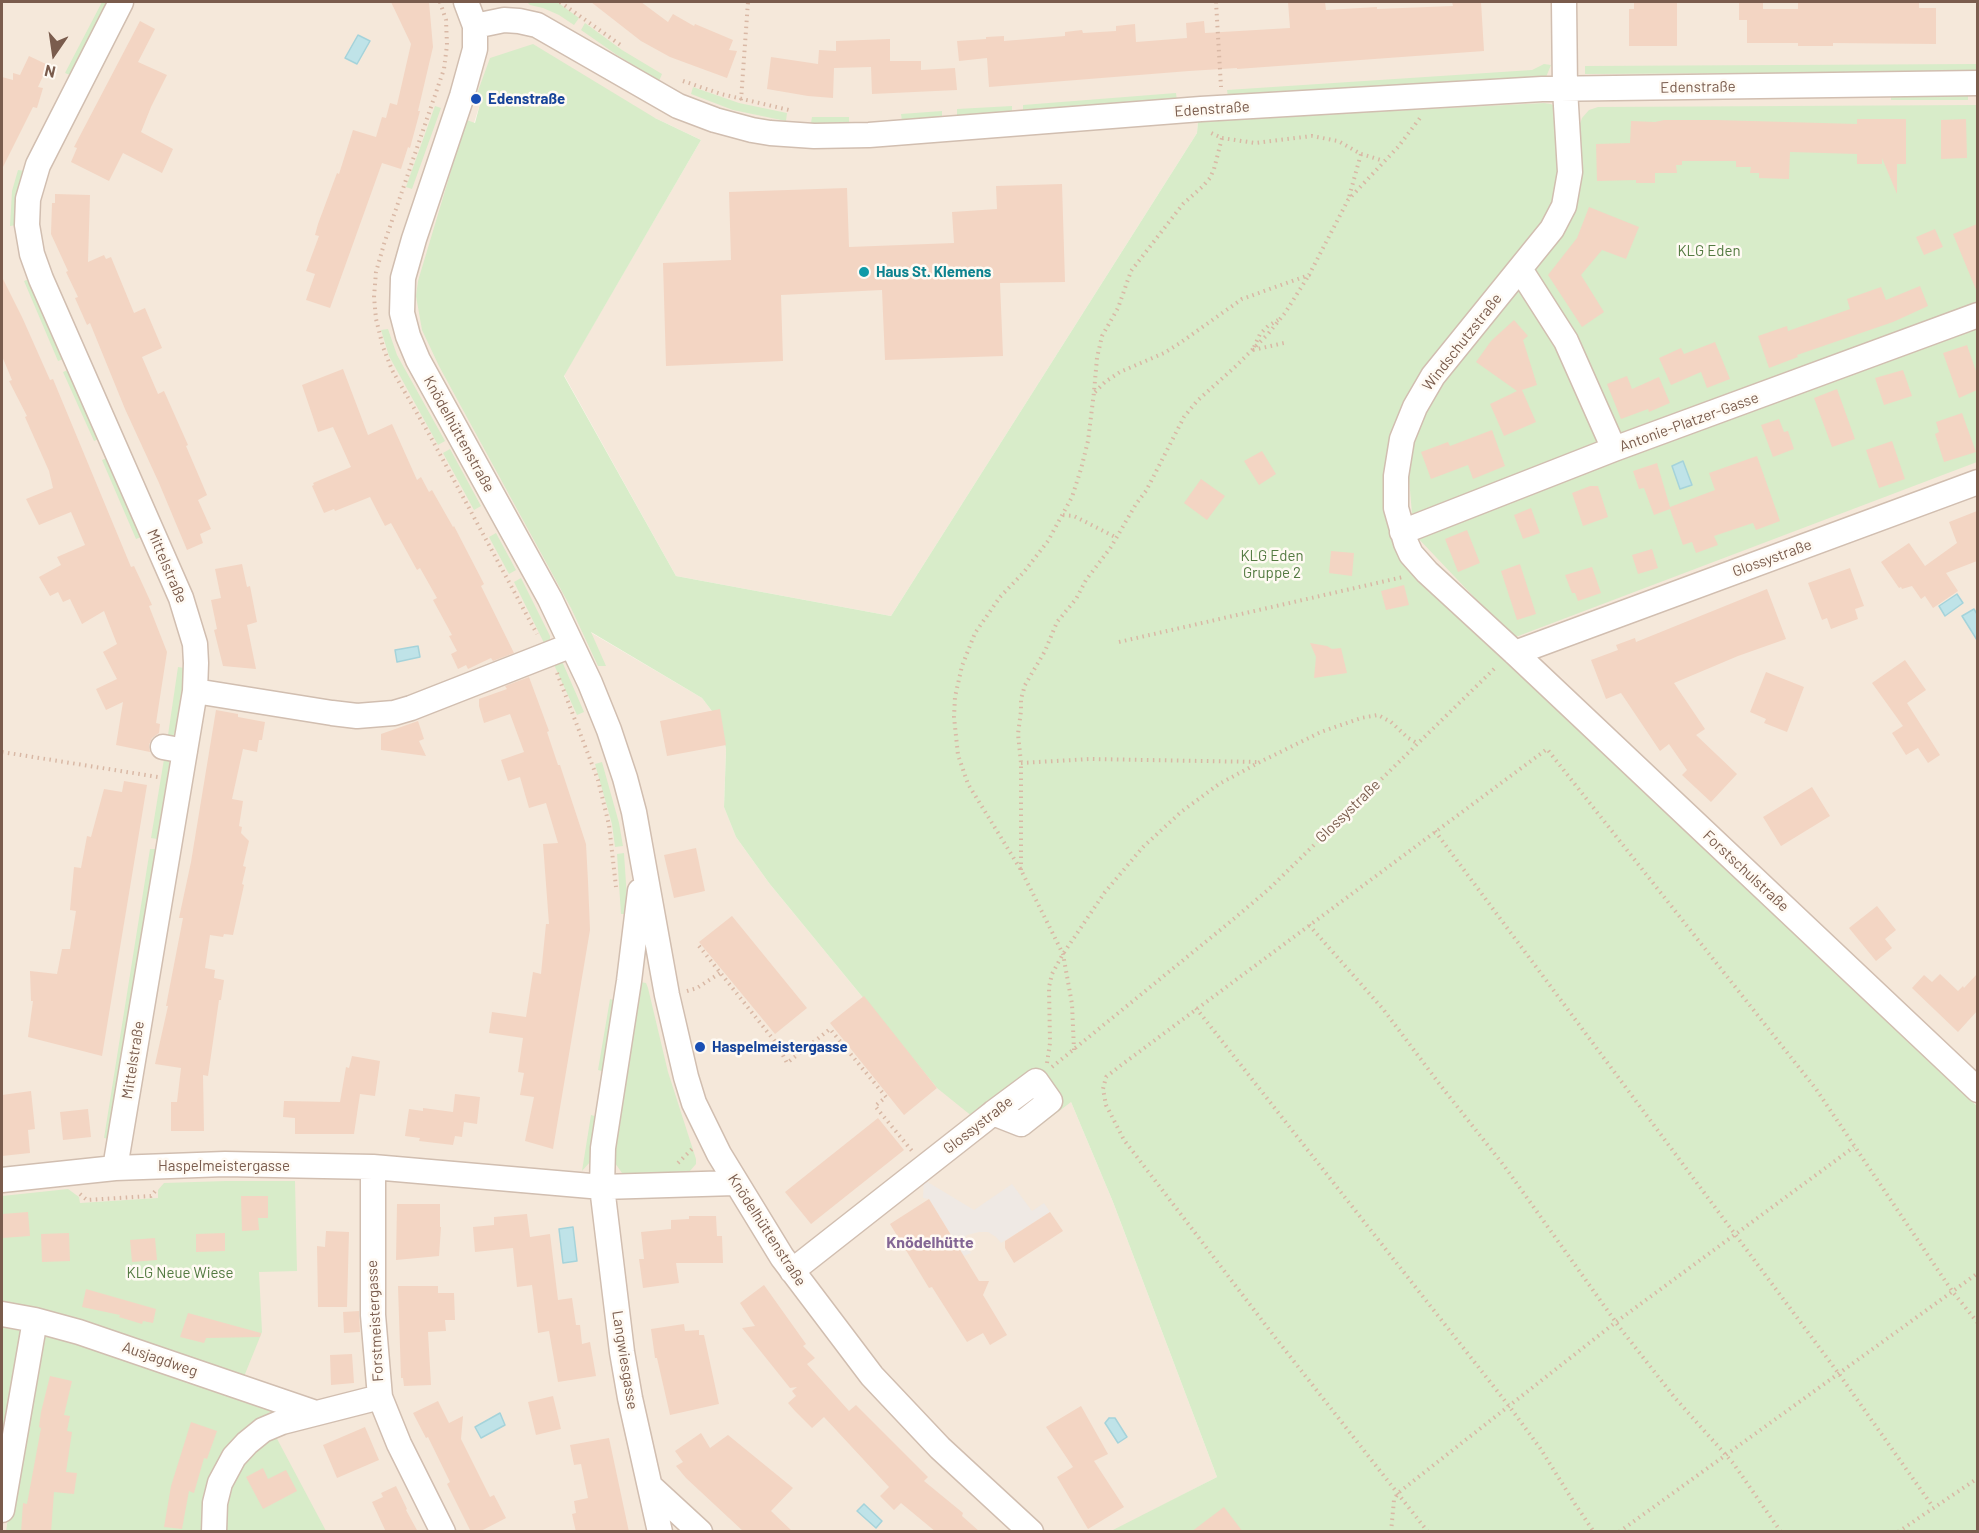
<!DOCTYPE html>
<html>
<head>
<meta charset="utf-8">
<style>
	body { margin:0 }
	#map { position:relative; width:1979px; height:1533px; overflow:hidden; background:#fdf6ec; font-family:Barlow,sans-serif }
	canvas { display:block }
	.frame { position:absolute; inset:0; border:3px solid #7a5c4d; pointer-events:none }
	.north { position:absolute; left:24px; top:24px; width:60px; height:60px; -webkit-text-stroke:4px #fffaf3; paint-order:stroke; rotate:193deg; font-size:16px; font-weight:700; line-height:24px; text-align:center; color:#7a5c4d }
	.north::after { content:''; display:block; margin:auto; width:21px; height:27px; background:#7a5c4d; clip-path:polygon(50% 0,100% 100%,50% 72%,0 100%) }
</style>
</head>
<body>
<div id="map">
<canvas width="1979" height="1533"></canvas>
<div class="frame"></div>
<div class="north">N</div>
</div>
<script>
const ctx = document.querySelector('canvas').getContext('2d');
ctx.lineJoin = 'round';
function fillPath(path, color) { ctx.fillStyle = color; ctx.fill(path, 'evenodd'); }
const toPath = rows => new Path2D(rows.map(r => 'M' + r).join(''));
function strokePath(path, color, width, dash) { ctx.strokeStyle = color; ctx.lineWidth = width; ctx.lineCap = dash ? 'butt' : 'round'; ctx.setLineDash(dash || []); ctx.stroke(path); }
function write(font, color, halo, rows, align = 'center') {
  ctx.font = font + ' Barlow,sans-serif'; ctx.lineWidth = 5; ctx.setLineDash([]); ctx.textBaseline = 'middle'; ctx.strokeStyle = halo; ctx.fillStyle = color; for (const [text, x, y, turn = 0] of rows) {
    ctx.save(); ctx.translate(x, y); ctx.rotate((+turn || 0) * Math.PI / 180); ctx.textAlign = isNaN(turn) ? turn : align; if (halo) ctx.strokeText(text, 0, 0); ctx.fillText(text, 0, 0); ctx.restore();
  }
}
fillPath(toPath([
	[2,2,1977,2,1977,1106,1538,684,1031,744,1551,104,1198,121,1197,133,891,616,676,576,564,375,701,140,655,118,475,102,480,104,474,123,590,632,702,698,721,723,726,750,724,807,736,837,769,883,937,1088,1071,1102,1113,1202,1217,1477,1111,1532,2,1532]
]), '#f5e8da');
fillPath(toPath([
	[924,1177,926,1181,974,1210,1012,1184,1032,1211,1044,1203,1050,1212,1001,1243,996,1237,988,1232,979,1232,967,1235,963,1239,971,1253,964,1256,929,1199,923,1198]
]), '#efe9e4');
fillPath(toPath([
	[102,2,108,2,70,75,65,73],
	[527,2,557,2,579,18,574,25,559,15,543,8,530,5],
	[585,23,622,50,662,74,659,81,617,55,581,30],
	[533,44,655,118,701,140,564,376,676,576,891,616,1197,133,1198,121,1544,103,1551,104,1557,108,1560,186,1550,219,1391,445,1421,582,1489,646,1538,684,1977,1106,1977,1531,1111,1531,1217,1477,1113,1202,1071,1102,1025,1137,973,1117,937,1088,769,883,736,837,724,807,726,750,721,723,702,698,591,632,606,666,598,666,571,608,439,366,422,330,416,296,418,281,456,154,464,119,475,123,480,104,474,102,490,58],
	[1544,64,1551,65,1546,77,1228,97,1227,90,1532,70],
	[1977,64,1978,72,1585,74,1585,66],
	[693,87,739,103,787,113,786,121,733,110,691,94],
	[1176,93,1177,101,1023,112,1023,105],
	[1968,93,1968,100,1891,100,1891,94],
	[1977,105,1977,304,1618,438,1530,271,1579,170,1579,127,1582,118,1589,110,1598,107],
	[435,106,441,108,412,189,406,187],
	[1012,106,1012,113,957,116,957,109],
	[942,111,942,118,902,121,901,114],
	[812,117,849,117,849,124,811,123],
	[18,170,25,171,17,225,10,226,12,191],
	[29,279,63,359,58,361,24,281],
	[1519,285,1566,357,1601,443,1412,514,1409,478,1411,449,1429,397],
	[1977,326,1977,462,1513,638,1415,535],
	[388,329,397,355,445,441,438,445,389,356,381,330],
	[68,370,99,439,94,441,63,372],
	[450,449,481,506,474,510,443,453],
	[107,458,141,537,136,539,102,460],
	[496,533,516,570,509,574,489,537],
	[521,578,550,636,550,644,546,647,514,582],
	[551,658,561,659,584,712,577,715],
	[178,667,184,668,184,677,173,743,167,742],
	[165,753,171,754,157,839,151,838],
	[602,762,619,823,623,846,615,847,612,824,595,764],
	[150,849,156,849,109,1139,104,1138],
	[624,853,628,914,621,914,617,854],
	[640,982,646,983,648,988,668,1072,696,1159,696,1164,689,1172,628,1175,622,1173,615,1163,614,1156,638,985],
	[610,999,617,1001,605,1072,598,1070],
	[591,1115,598,1117,590,1162,582,1171],
	[226,1181,295,1181,297,1271,259,1272,262,1332,243,1379,2,1305,2,1196,68,1189,79,1197,80,1203,158,1198,158,1190,164,1183],
	[2,1322,23,1329,2,1471],
	[46,1332,273,1409,238,1443,208,1531,6,1532,15,1468,38,1338],
	[275,1435,326,1531,222,1532,221,1522,237,1464]
]), '#d8ecc9');
const water = toPath([
	[358,35,370,41,357,64,345,58,358,35],
	[1683,461,1692,485,1680,489,1672,466,1683,461],
	[1957,594,1963,603,1945,616,1939,606,1957,594],
	[1974,609,1977,614,1977,640,1962,616,1974,609],
	[418,646,420,657,397,662,395,650,418,646],
	[573,1227,577,1261,563,1263,559,1229,573,1227],
	[500,1413,505,1425,481,1438,475,1427,500,1413],
	[1109,1418,1115,1418,1127,1437,1118,1443,1105,1423,1109,1418],
	[864,1504,882,1521,876,1528,857,1511,864,1504]
]);
fillPath(water, '#bfe3e8');
strokePath(water, '#a5d3da', 1.5);
fillPath(toPath([
	[391,2,429,2,433,47,418,111,420,111,410,148,408,147,401,169,382,163,330,308,306,300,315,274,306,271,319,236,315,235,318,224,337,173,339,174,353,130,376,137,382,117,386,118,390,103,397,105,411,44],
	[591,2,641,2,668,22,673,14,694,26,695,24,733,40,729,50,737,51,727,78,670,57,641,41],
	[1288,2,1325,2,1326,10,1377,7,1377,9,1453,6,1452,2,1481,2,1484,51,1237,69,1237,68,1189,71,989,87,987,58,959,61,957,41,986,39,986,37,1004,36,1004,41,1065,36,1065,32,1082,30,1083,33,1116,31,1116,26,1135,24,1136,42,1187,38,1186,23,1204,21,1205,33,1290,28],
	[1634,2,1677,2,1677,46,1629,46,1629,9,1634,9],
	[1739,2,1763,2,1763,9,1798,9,1798,2,1919,2,1919,8,1936,8,1936,44,1833,43,1833,46,1798,46,1798,43,1747,43,1747,20,1739,20],
	[140,21,155,29,138,62,167,75,151,107,141,132,173,149,162,173,123,153,109,181,71,162,77,148,74,147],
	[890,39,890,61,921,61,921,70,955,68,957,90,872,94,871,67,834,68,833,98,808,96,767,89,771,57,818,64,819,50,836,51,836,41],
	[29,56,48,65,38,87,43,88,37,108,33,107,2,169,2,77,13,80,13,73,20,75],
	[1857,119,1906,119,1906,164,1897,164,1897,194,1882,158,1882,164,1857,164,1857,154,1790,152,1789,179,1759,178,1759,173,1750,173,1751,167,1736,167,1736,161,1682,161,1682,165,1676,165,1677,173,1655,173,1655,183,1636,183,1636,180,1597,181,1596,144,1630,143,1631,121,1655,122,1664,120,1716,120,1857,124],
	[1966,119,1967,158,1941,159,1941,120],
	[1062,184,1065,282,1000,283,1003,356,885,360,882,290,781,295,783,361,666,366,663,263,731,260,729,192,847,188,849,247,954,243,952,212,997,209,996,186],
	[55,194,90,195,88,262,104,255,106,259,111,257,134,313,145,308,162,348,142,357,158,394,164,391,188,445,186,446,207,495,198,500,211,529,200,534,203,543,187,550,159,483,125,409,90,323,87,325,75,298,78,297,66,272,68,271,51,234,52,203,55,203],
	[1589,207,1639,227,1626,259,1602,250,1581,275,1604,312,1582,327,1548,275,1577,238],
	[1977,224,1977,292,1953,234],
	[1935,229,1943,247,1924,255,1916,237],
	[2,277,22,317,50,380,53,379,131,567,134,566,142,583,152,605,149,606,167,652,156,723,160,724,159,733,152,738,149,745,150,752,116,745,123,702,106,710,96,689,117,679,103,652,117,644,104,611,82,624,70,599,63,602,58,592,50,596,39,577,61,565,57,557,85,545,71,512,39,525,26,499,53,488,49,471,25,417,27,416,9,381,12,380,2,356],
	[1920,286,1928,306,1893,322,1797,355,1798,357,1769,368,1758,336,1787,326,1788,331,1850,309,1847,299,1881,287,1886,300],
	[1514,320,1528,336,1523,340,1537,385,1522,390,1536,422,1504,436,1490,404,1517,391,1476,362,1491,341],
	[1715,342,1730,379,1707,388,1701,372,1671,385,1659,358,1681,348,1684,354],
	[1967,345,1977,374,1977,390,1959,398,1943,353],
	[343,369,368,435,392,424,417,480,421,477,429,492,432,490,453,527,454,526,484,584,481,586,514,653,493,661,491,658,468,669,466,665,458,669,451,654,457,651,449,636,452,635,433,600,437,598,420,568,417,570,391,523,385,526,370,497,335,511,334,509,324,513,312,486,314,485,313,483,351,467,333,427,318,432,302,385],
	[1903,370,1912,396,1884,405,1875,378],
	[1627,376,1632,389,1659,377,1670,403,1649,412,1648,409,1621,419,1607,384],
	[1837,389,1855,439,1832,447,1814,398],
	[1962,413,1976,452,1944,462,1935,434,1939,432,1936,422],
	[1779,419,1784,432,1788,431,1794,449,1773,457,1761,425],
	[1492,430,1505,466,1473,479,1468,465,1431,479,1421,452,1448,442,1450,446],
	[1892,441,1905,479,1879,488,1866,450],
	[1262,451,1276,474,1259,485,1244,461],
	[1757,456,1780,521,1756,530,1753,523,1714,536,1718,545,1696,553,1692,542,1683,545,1670,509,1654,515,1644,488,1639,489,1633,471,1657,463,1670,507,1715,490,1709,473],
	[1201,479,1225,496,1207,520,1184,503],
	[1590,486,1598,486,1608,517,1583,526,1572,493],
	[1531,508,1540,533,1523,539,1514,515],
	[1977,511,1977,561,1946,573,1958,591,1933,608,1925,596,1921,599,1912,586,1902,589,1901,587,1899,588,1881,562,1909,543,1925,566,1957,543,1949,522],
	[1467,530,1480,563,1458,572,1445,539],
	[1652,549,1658,568,1638,574,1632,555],
	[1331,551,1354,553,1352,576,1329,573],
	[242,564,247,587,250,586,257,622,247,625,256,669,223,666,214,630,217,629,211,600,221,598,215,569],
	[1520,564,1536,614,1517,620,1501,571],
	[1592,567,1601,593,1578,601,1575,593,1572,593,1565,575],
	[1850,568,1864,606,1855,609,1858,619,1831,629,1827,618,1822,620,1808,583],
	[1404,585,1409,605,1386,610,1381,591],
	[1767,589,1786,639,1738,656,1674,683,1705,729,1696,735,1737,774,1711,802,1682,775,1687,770,1669,744,1660,751,1621,693,1606,699,1591,660,1618,650,1616,645,1635,638,1636,642],
	[1310,643,1327,646,1332,649,1341,648,1347,673,1314,678,1316,657],
	[1905,660,1926,690,1907,703,1940,755,1928,763,1918,748,1906,755,1892,733,1903,726,1872,683],
	[1766,672,1804,687,1787,732,1764,723,1766,719,1750,712],
	[529,677,549,731,547,732,558,765,560,765,586,844,588,881,590,930,553,1149,525,1141,534,1097,520,1095,524,1073,518,1072,523,1038,489,1033,492,1012,526,1017,533,972,541,974,546,924,549,924,543,844,558,843,546,803,529,808,520,777,508,781,501,760,524,752,510,714,484,723,479,706,479,699,507,689,505,686],
	[720,709,726,745,667,756,660,721],
	[216,710,238,714,238,717,265,722,262,740,259,740,257,752,243,749,232,799,243,801,239,826,242,827,241,833,249,841,243,866,246,867,242,884,244,885,233,935,224,934,223,937,210,935,205,968,215,970,214,978,224,980,221,1000,219,1000,208,1076,203,1075,204,1131,171,1131,171,1102,177,1102,181,1068,155,1064,168,1006,166,1006,183,918,179,918,191,862],
	[418,721,424,739,419,741,426,756,381,750,381,734],
	[124,781,147,785,102,1056,28,1037,33,1001,31,1001,30,971,57,974,62,949,70,949,76,911,70,910,74,867,81,868,87,836,91,837,104,789,122,792],
	[1812,787,1830,816,1781,846,1763,817],
	[696,848,705,891,674,898,664,855],
	[1877,906,1896,930,1885,939,1892,948,1876,961,1849,928],
	[732,916,807,1008,775,1034,699,942],
	[1940,974,1958,991,1963,986,1964,988,1977,974,1977,1011,1958,1032,1912,988,1924,975,1932,982],
	[864,996,937,1088,904,1115,830,1023],
	[352,1056,380,1061,375,1096,360,1094,354,1134,295,1134,295,1118,283,1117,284,1101,340,1102,346,1067,349,1068],
	[31,1091,35,1129,28,1130,30,1153,2,1156,2,1095],
	[455,1094,480,1097,477,1124,464,1122,462,1137,455,1136,453,1145,419,1141,420,1138,405,1136,409,1109,423,1111,423,1108,453,1112],
	[88,1109,91,1137,63,1140,60,1112],
	[878,1118,904,1150,811,1224,785,1192],
	[241,1196,268,1196,268,1218,258,1218,259,1230,242,1231],
	[929,1199,979,1281,989,1281,983,1295,1007,1335,990,1345,983,1333,967,1342,932,1287,929,1288,890,1224],
	[397,1204,440,1204,440,1227,441,1227,439,1256,396,1260],
	[28,1212,30,1236,2,1238,2,1214],
	[1050,1212,1063,1231,1014,1263,1005,1248,1005,1241],
	[527,1214,530,1237,550,1234,558,1300,572,1298,576,1325,580,1325,582,1344,590,1342,596,1376,558,1382,549,1331,538,1333,532,1285,517,1287,513,1248,475,1252,473,1227,494,1225,494,1217],
	[689,1216,716,1216,717,1236,722,1236,723,1263,676,1263,679,1283,643,1288,639,1259,644,1259,641,1232,671,1229,671,1220,689,1219],
	[326,1231,349,1232,347,1307,318,1307,317,1246,325,1247],
	[69,1233,70,1261,42,1262,41,1234],
	[225,1233,225,1251,196,1252,196,1234],
	[155,1238,157,1260,132,1262,130,1240],
	[764,1285,806,1344,803,1346,815,1358,807,1364,849,1411,856,1405,928,1477,924,1481,963,1513,962,1516,980,1532,936,1532,901,1503,894,1510,880,1496,889,1487,824,1417,812,1428,795,1411,788,1403,796,1396,792,1391,797,1387,790,1388,742,1328,755,1326,740,1303],
	[398,1286,438,1286,438,1293,454,1293,455,1320,445,1320,446,1331,428,1332,431,1385,404,1386,403,1378,401,1378],
	[86,1289,156,1309,153,1323,143,1321,142,1324,119,1317,120,1315,82,1307],
	[359,1311,360,1332,344,1333,343,1312],
	[188,1313,261,1333,260,1337,206,1338,204,1343,180,1337],
	[684,1324,685,1331,699,1330,699,1335,704,1335,719,1404,670,1415,657,1358,655,1358,651,1329],
	[352,1354,354,1383,331,1385,330,1355],
	[50,1376,72,1381,64,1415,70,1416,67,1431,72,1432,66,1472,77,1473,74,1494,54,1492,51,1532,21,1532,23,1503,27,1504,41,1428,39,1427,41,1412],
	[553,1396,561,1429,536,1435,528,1402],
	[438,1401,449,1423,463,1416,461,1439,490,1497,494,1495,506,1518,479,1532,471,1532,447,1484,450,1482,428,1437,426,1438,413,1413],
	[1081,1406,1108,1454,1094,1461,1124,1507,1088,1529,1057,1477,1073,1467,1046,1427],
	[191,1422,217,1431,207,1459,204,1458,194,1493,189,1491,182,1529,164,1527,171,1486],
	[365,1427,379,1460,337,1478,323,1445],
	[701,1433,710,1448,728,1435,793,1488,771,1511,793,1532,744,1532,686,1478,676,1466,683,1462,675,1451],
	[609,1438,629,1532,576,1532,572,1514,576,1513,574,1501,588,1498,581,1464,574,1465,570,1445],
	[263,1468,268,1479,286,1470,297,1491,263,1509,246,1477],
	[396,1486,407,1509,406,1510,418,1532,386,1532,372,1502,383,1497,381,1493],
	[1224,1507,1243,1532,1191,1532]
]), '#f3d5c3');
const minor = toPath([
	[466,2,475,26,475,49,462,96,414,239,403,278,402,313,408,336,418,360,550,599,590,683,609,730,625,778,634,812,667,995,686,1077,694,1103,719,1154,782,1257,872,1376,940,1448,1031,1532],
	[1564,2,1565,89,1570,172,1564,206,1552,229,1433,376,1415,407,1402,439,1396,476,1396,508,1406,543,1411,554,1427,572,1515,653,1978,1090],
	[475,26,504,20,519,21,537,25,678,106,715,120,752,130,770,133,814,136,869,135,1201,109,1542,89,1978,83],
	[1520,269,1566,341,1614,449],
	[1402,532,1614,449,1978,315],
	[1515,653,1978,482],
	[195,691,332,713,357,716,394,713,411,708,572,645],
	[163,747,185,751],
	[640,891,629,981,603,1148,602,1187,622,1352,630,1398,660,1532],
	[373,1167,373,1315,380,1397,399,1444,443,1532],
	[115,1168,195,691,196,663,195,644,181,598,41,279,32,254,27,225,28,199,38,165,121,2],
	[2,1180,115,1168,225,1164,373,1167,602,1187,735,1183],
	[792,1271,983,1121,993,1113,1036,1081,1050,1101,1021,1124,993,1113],
	[2,1314,35,1320,79,1332,316,1413],
	[650,1486,700,1532],
	[2,1510,35,1320],
	[214,1532,215,1503,220,1483,234,1457,247,1443,263,1430,282,1422,380,1397]
]);
strokePath(minor, '#d1beb0', 27);
strokePath(toPath([
	[440,2,446,20,447,45,444,69,384,244,376,272,374,297,376,319,383,347,392,370,429,434,537,634],
	[560,2,622,46],
	[1216,2,1221,87],
	[683,81,721,94,789,110],
	[741,100,748,2],
	[1222,138,1255,143,1312,136,1338,141,1361,154,1349,197],
	[1361,154,1384,161],
	[1254,347,1260,334,1268,326,1278,320],
	[1253,350,1284,343],
	[1095,392,1105,382,1120,372,1164,353,1180,343,1242,299,1309,275,1348,200,1398,147,1420,118],
	[1063,515,1074,516,1117,538],
	[1119,642,1403,577],
	[557,673,598,780,609,825,616,887],
	[2,752,158,777],
	[1021,763,1090,759,1260,762],
	[1435,831,1839,1374,1933,1507],
	[1021,870,1021,763,1018,734,1021,711,1021,699,1025,685,1045,651,1057,622,1076,599,1086,580,1111,547,1136,504,1146,491,1184,417,1197,401,1237,365,1268,334,1285,313,1309,275],
	[1309,925,1383,1009,1441,1086,1505,1167,1620,1328,1675,1398,1733,1463,1781,1532],
	[699,946,777,1044,787,1063,830,1029,886,1097,875,1106,912,1151],
	[687,991,697,988,720,973],
	[1196,1008,1509,1406,1540,1448,1575,1504,1594,1532],
	[1074,1050,1072,1004,1063,954,1021,870,968,784,958,755,954,717,955,697,962,666,975,633,1000,597,1024,572,1048,541,1072,497,1081,469,1088,441,1094,392,1097,358,1102,336,1118,308,1131,271,1183,204,1203,186,1210,178,1214,169,1222,138,1209,132],
	[1047,1063,1050,1043,1049,987,1052,974,1063,954,1105,892,1143,847,1181,812,1219,784,1260,762,1321,732,1361,718,1378,715,1391,722,1408,738,1417,743],
	[1052,1067,1230,922,1269,889,1496,667],
	[678,1163,692,1149],
	[80,1194,87,1200,151,1196,157,1189],
	[1391,1532,1394,1500,1398,1493,1616,1322,1854,1147],
	[1428,1532,1274,1336,1124,1140,1106,1105,1103,1089,1106,1077,1120,1066,1547,749,1816,1089,1952,1291,1978,1323],
	[1619,1532,1978,1273],
	[1898,1532,1978,1478]
]), '#d9b8a5', 4, [1.5, 4.5]);
strokePath(minor, '#fff', 24);
for (const [x, y, r, color] of [
	[476,99,6,"#1a4fb4"],
	[864,272,6,"#0f9aa8"],
	[700,1047,6,"#1a4fb4"]
]) { const dot = new Path2D(); dot.arc(x, y, r, 0, 2 * Math.PI); ctx.fillStyle = color; ctx.fill(dot); strokePath(dot, '#fffaf3', 2); }
write('15px', '#7a5c4d', '#fffaf3', [
	["Edenstraße",1698,87,-1],
	["Edenstraße",1212,109,-4],
	["Windschutzstraße",1462,342,-52],
	["Antonie-Platzer-Gasse",1689,422,-20],
	["Knödelhüttenstraße",459,434,61],
	["Glossystraße",1772,558,-20],
	["Mittelstraße",167,566,67],
	["Glossystraße",1348,811,-44],
	["Forstschulstraße",1746,871,43],
	["Mittelstraße",133,1060,-81],
	["Glossystraße",978,1125,-38],
	["Haspelmeistergasse",224,1166],
	["Knödelhüttenstraße",767,1230,57],
	["Forstmeistergasse",375,1321,-93],
	["Ausjagdweg",160,1359,19],
	["Langwiesgasse",625,1360,81]
]);
write('bold 15px', '#164399', '#fffaf3', [
	["Edenstraße",488,99],
	["Haspelmeistergasse",712,1047]
], 'left');
write('15px', '#537a41', '#fffaf3', [
	["KLG Eden",1709,251],
	["KLG Eden",1272,556],
	["Gruppe 2",1272,573],
	["KLG Neue Wiese",180,1273]
]);
write('bold 15px', '#0d838f', '#fffaf3', [
	["Haus St. Klemens",876,272]
], 'left');
write('bold 16px', '#846695', '#fffaf3', [
	["Knödelhütte",930,1243]
]);
</script>
</body>
</html>
